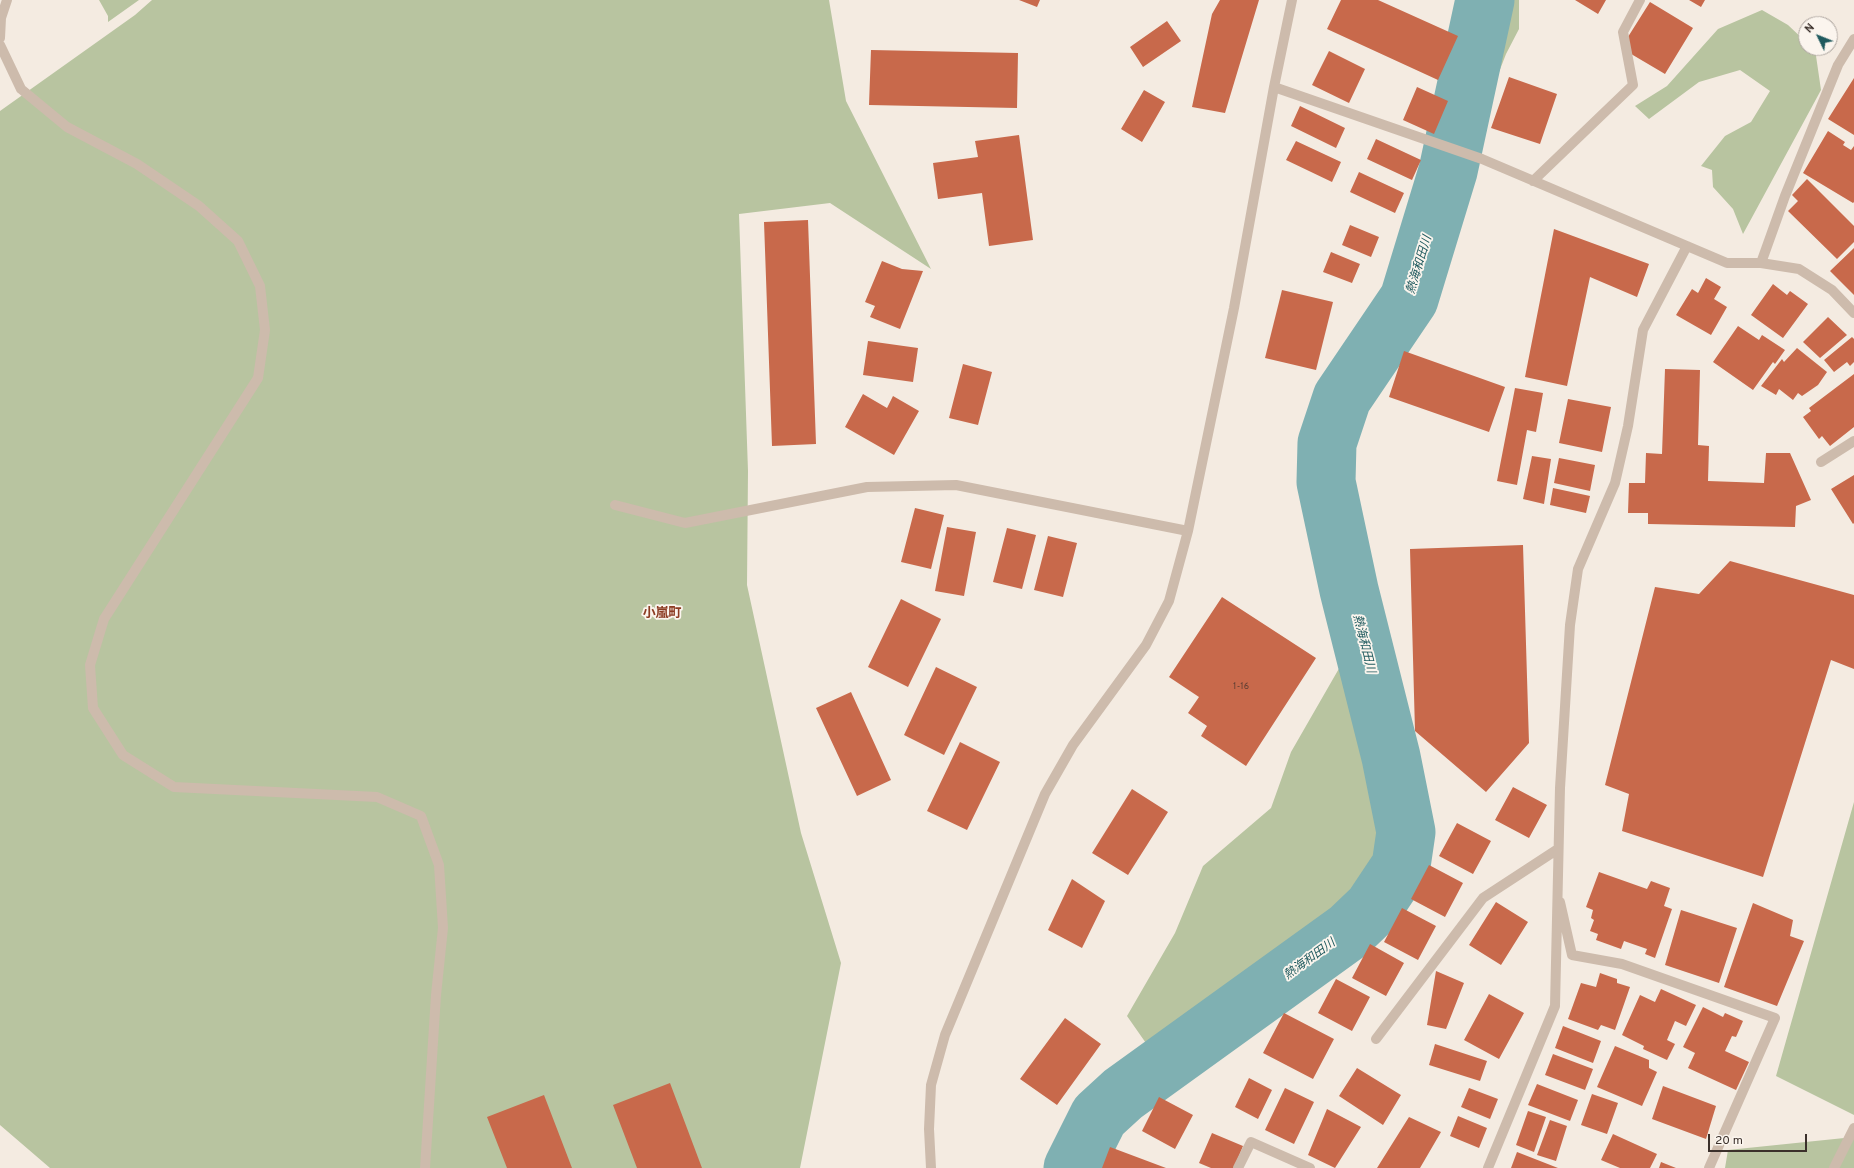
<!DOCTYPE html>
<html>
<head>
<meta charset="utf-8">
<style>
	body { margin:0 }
	#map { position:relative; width:1854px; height:1168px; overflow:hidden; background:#f4ebe1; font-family:Overpass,sans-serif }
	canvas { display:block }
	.north { position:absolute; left:1798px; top:16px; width:40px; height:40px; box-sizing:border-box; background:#fbf5ee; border:1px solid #aea6a0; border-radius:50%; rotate:313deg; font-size:11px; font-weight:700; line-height:16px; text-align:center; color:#3b302b }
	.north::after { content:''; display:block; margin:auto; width:14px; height:18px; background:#1f5a5e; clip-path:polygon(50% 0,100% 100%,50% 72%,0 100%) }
	.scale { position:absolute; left:1708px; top:1134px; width:99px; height:18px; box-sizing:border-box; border:2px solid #3b302b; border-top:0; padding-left:5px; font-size:12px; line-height:14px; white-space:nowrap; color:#3b302b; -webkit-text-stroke:3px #fbf5ee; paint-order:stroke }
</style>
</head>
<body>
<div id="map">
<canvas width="1854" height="1168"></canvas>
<div class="north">N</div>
<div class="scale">20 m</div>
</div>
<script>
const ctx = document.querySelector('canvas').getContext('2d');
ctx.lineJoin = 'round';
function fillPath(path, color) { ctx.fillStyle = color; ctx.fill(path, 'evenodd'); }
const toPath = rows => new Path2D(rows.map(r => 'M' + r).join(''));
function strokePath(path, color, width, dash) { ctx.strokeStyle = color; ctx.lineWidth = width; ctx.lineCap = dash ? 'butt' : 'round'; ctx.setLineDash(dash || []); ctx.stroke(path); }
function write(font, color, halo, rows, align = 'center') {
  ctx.font = font + ' Overpass,"Noto Sans JP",sans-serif'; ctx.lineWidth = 3.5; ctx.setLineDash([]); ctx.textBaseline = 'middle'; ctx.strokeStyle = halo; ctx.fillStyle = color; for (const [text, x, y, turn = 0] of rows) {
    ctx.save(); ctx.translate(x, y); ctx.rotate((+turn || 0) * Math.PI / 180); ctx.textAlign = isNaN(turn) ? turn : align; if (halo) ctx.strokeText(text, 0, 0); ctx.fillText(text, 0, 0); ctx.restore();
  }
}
fillPath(toPath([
	[99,0,139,0,108,22,108,16],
	[152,0,829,0,846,101,931,269,830,203,739,214,748,471,747,585,801,833,841,963,800,1168,50,1168,0,1125,0,111,135,15],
	[1472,0,1519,0,1519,29,1506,54,1487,103,1487,131,1469,138,1457,99,1460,62],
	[1762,10,1788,25,1806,42,1806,48,1815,49,1821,90,1743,234,1733,209,1713,187,1712,170,1701,166,1725,136,1751,122,1770,91,1740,70,1699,82,1649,119,1635,106,1667,86,1718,29],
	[1360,632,1417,828,1366,930,1186,1049,1148,1046,1127,1016,1175,933,1203,866,1271,808,1291,752],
	[1854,802,1854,1115,1776,1076],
	[1854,1137,1854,1168,1725,1168,1728,1150]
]), '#b8c4a0');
strokePath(toPath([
	[1073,1168,1099,1116,1123,1094,1349,931,1373,908,1401,866,1406,832,1391,757,1349,590,1326,482,1327,443,1342,398,1409,299,1448,171,1485,0]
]), '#7fb0b2', 59);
fillPath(toPath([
	[1019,0,1040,0,1037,7],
	[1220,0,1259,0,1225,113,1192,107,1212,14],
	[1341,0,1378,0,1458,36,1438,80,1327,29],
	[1575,0,1606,0,1598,14],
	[1689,0,1705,0,1701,7],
	[1650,2,1693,28,1665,74,1621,48],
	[1167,21,1181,41,1143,67,1130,47],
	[871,50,1018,53,1017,108,869,105],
	[1329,51,1365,69,1349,103,1312,85],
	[1509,77,1557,94,1540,144,1491,128],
	[1854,78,1854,135,1828,119],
	[1417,87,1448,101,1434,134,1403,120],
	[1144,90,1165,102,1142,142,1121,129],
	[1300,106,1345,128,1336,148,1291,126],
	[1828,131,1845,142,1843,145,1851,150,1854,146,1854,202,1853,203,1803,173],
	[1019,135,1033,240,989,246,982,193,938,199,933,163,978,157,975,141],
	[1376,139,1421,160,1412,180,1367,159],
	[1296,141,1341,162,1332,182,1286,160],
	[1359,172,1404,193,1395,213,1350,192],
	[1807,179,1854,226,1854,242,1837,259,1788,211,1798,201,1792,195],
	[808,220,816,444,772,446,764,222],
	[1350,225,1379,237,1371,257,1342,245],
	[1554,229,1649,264,1637,297,1590,277,1567,386,1525,377],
	[1854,248,1854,295,1830,271],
	[1331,252,1360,264,1352,283,1323,272],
	[882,261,902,269,923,271,900,329,870,317,875,306,865,302],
	[1706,278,1721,287,1714,299,1727,307,1711,335,1676,315,1692,289,1698,293],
	[1773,284,1787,295,1790,291,1808,304,1783,338,1751,315],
	[1282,290,1333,302,1316,370,1265,358],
	[1828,317,1847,335,1820,358,1803,342],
	[1738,326,1759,340,1762,335,1785,350,1775,364,1773,362,1753,390,1713,362],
	[1852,337,1854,339,1854,362,1850,366,1847,362,1834,372,1824,360],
	[868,341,918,348,913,382,863,375],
	[1797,348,1827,372,1818,385,1802,396,1798,393,1793,400,1779,389,1776,395,1761,386,1782,359,1784,362],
	[1404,351,1505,387,1489,432,1389,397],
	[963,364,992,372,978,425,949,418],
	[1665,369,1700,370,1698,445,1709,446,1708,481,1764,483,1766,453,1790,453,1811,500,1796,506,1795,527,1648,524,1648,513,1628,513,1629,483,1645,483,1646,453,1662,454],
	[1854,374,1854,427,1830,446,1822,436,1819,439,1803,417,1811,411,1809,408],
	[1515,388,1543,393,1536,432,1527,430,1517,485,1497,481],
	[863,394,887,408,893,396,919,411,894,455,845,427],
	[1568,399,1611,407,1602,452,1559,443],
	[1532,456,1551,459,1544,504,1523,499],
	[1559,458,1595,465,1590,491,1554,483],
	[1854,475,1854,523,1853,524,1831,489],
	[1553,488,1590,496,1586,513,1550,505],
	[915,508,944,515,931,569,901,562],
	[947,527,976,532,964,596,935,591],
	[1007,528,1036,535,1022,589,993,582],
	[1048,536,1077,543,1063,597,1034,590],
	[1523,545,1529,743,1486,792,1415,731,1410,549],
	[1730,561,1854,595,1854,669,1831,660,1763,877,1622,831,1629,794,1605,785,1655,587,1699,594],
	[1222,597,1316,658,1246,766,1201,736,1207,726,1188,713,1199,697,1169,677],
	[901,599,941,619,908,687,868,667],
	[936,667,977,687,944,755,904,735],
	[851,692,891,780,857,796,816,708],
	[960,742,1000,762,967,830,927,811],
	[1513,787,1547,805,1529,838,1495,820],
	[1132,789,1168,812,1128,875,1092,853],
	[1457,823,1491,841,1473,874,1439,856],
	[1429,865,1463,883,1445,917,1411,899],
	[1599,872,1647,889,1651,881,1670,888,1664,906,1672,909,1655,958,1645,954,1647,949,1624,941,1621,949,1596,940,1598,934,1590,931,1594,920,1591,918,1593,910,1586,907],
	[1072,879,1105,901,1082,948,1048,930],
	[1496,902,1528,922,1501,965,1469,945],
	[1753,903,1793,920,1790,936,1804,941,1777,1006,1724,987],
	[1402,908,1436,926,1418,960,1384,942],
	[1681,910,1737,928,1719,983,1665,965],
	[1370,944,1404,963,1386,996,1352,978],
	[1436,971,1464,983,1446,1029,1427,1025],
	[1600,973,1617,979,1617,983,1630,987,1615,1030,1601,1025,1598,1030,1568,1019,1581,983,1596,987],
	[1336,979,1370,997,1352,1031,1318,1013],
	[1661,989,1696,1005,1686,1026,1675,1021,1667,1040,1675,1044,1667,1060,1643,1049,1644,1046,1622,1035,1640,995,1655,1002],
	[1489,994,1524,1013,1499,1059,1464,1040],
	[1703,1007,1723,1017,1725,1013,1743,1021,1736,1037,1732,1036,1725,1051,1749,1062,1736,1090,1688,1068,1695,1053,1683,1047],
	[1284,1013,1334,1039,1313,1079,1263,1053],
	[1065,1018,1101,1044,1057,1105,1020,1079],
	[1563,1026,1601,1041,1593,1063,1555,1048],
	[1435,1044,1487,1061,1480,1081,1429,1065],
	[1615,1046,1649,1060,1649,1068,1657,1072,1642,1106,1597,1087],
	[1553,1054,1593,1069,1585,1090,1545,1075],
	[1357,1068,1401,1095,1383,1125,1339,1096],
	[1249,1078,1272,1090,1258,1119,1235,1107],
	[670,1083,702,1168,637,1168,613,1105],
	[1537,1084,1578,1100,1570,1121,1528,1105],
	[1663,1086,1716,1106,1706,1139,1652,1119],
	[1285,1088,1314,1102,1294,1144,1265,1130],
	[1469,1088,1498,1099,1490,1119,1461,1107],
	[1592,1094,1618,1103,1607,1134,1581,1125],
	[544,1095,572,1168,507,1168,487,1117],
	[1159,1097,1193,1115,1175,1149,1142,1131],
	[1327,1109,1361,1127,1335,1168,1308,1155],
	[1528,1111,1546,1117,1534,1152,1516,1145],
	[1458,1116,1487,1128,1479,1148,1450,1136],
	[1409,1117,1441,1132,1420,1168,1377,1168],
	[1550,1120,1567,1126,1556,1161,1537,1155],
	[1212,1133,1243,1146,1234,1168,1211,1168,1199,1163],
	[1613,1134,1657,1154,1650,1168,1620,1168,1601,1160],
	[1110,1147,1166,1168,1102,1168],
	[1517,1152,1558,1168,1511,1168],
	[1661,1162,1676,1168,1659,1168]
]), '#c8694b');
strokePath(toPath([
	[0,38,1,18,7,0],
	[0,45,21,89,67,127,137,164,199,206,238,241,260,286,265,330,258,378,104,619,90,665,93,708,123,755,174,787,377,797,421,816,439,865,443,928,436,995,425,1168],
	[1274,87,1482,159,1727,263,1761,263,1799,269,1832,290,1854,313],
	[1533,181,1633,85,1623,32,1640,0],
	[1761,263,1785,196,1838,65,1854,39],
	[1821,462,1854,441],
	[615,505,685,523,867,487,956,485,1188,531],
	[1560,902,1572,955,1622,964,1775,1018,1709,1168],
	[1376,1039,1483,898,1558,849],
	[931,1168,929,1129,931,1085,945,1035,1045,794,1073,745,1146,645,1169,601,1188,531,1234,308,1274,87,1292,0],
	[1238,1168,1251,1142,1310,1168],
	[1488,1168,1555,1006,1560,788,1570,625,1578,569,1615,483,1628,426,1643,330,1687,246],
	[1834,1168,1854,1128]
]), '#cdbbac', 10);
write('9px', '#5e3e33', null, [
	["1-16",1241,687]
]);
write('italic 12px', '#1f5a5e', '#fbf5ee', [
	["熱海和田川",1420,265,-73],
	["熱海和田川",1363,644,76],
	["熱海和田川",1310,960,-36]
]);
write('bold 13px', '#8c3b22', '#fbf5ee', [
	["小嵐町",662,614]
]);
</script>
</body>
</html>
